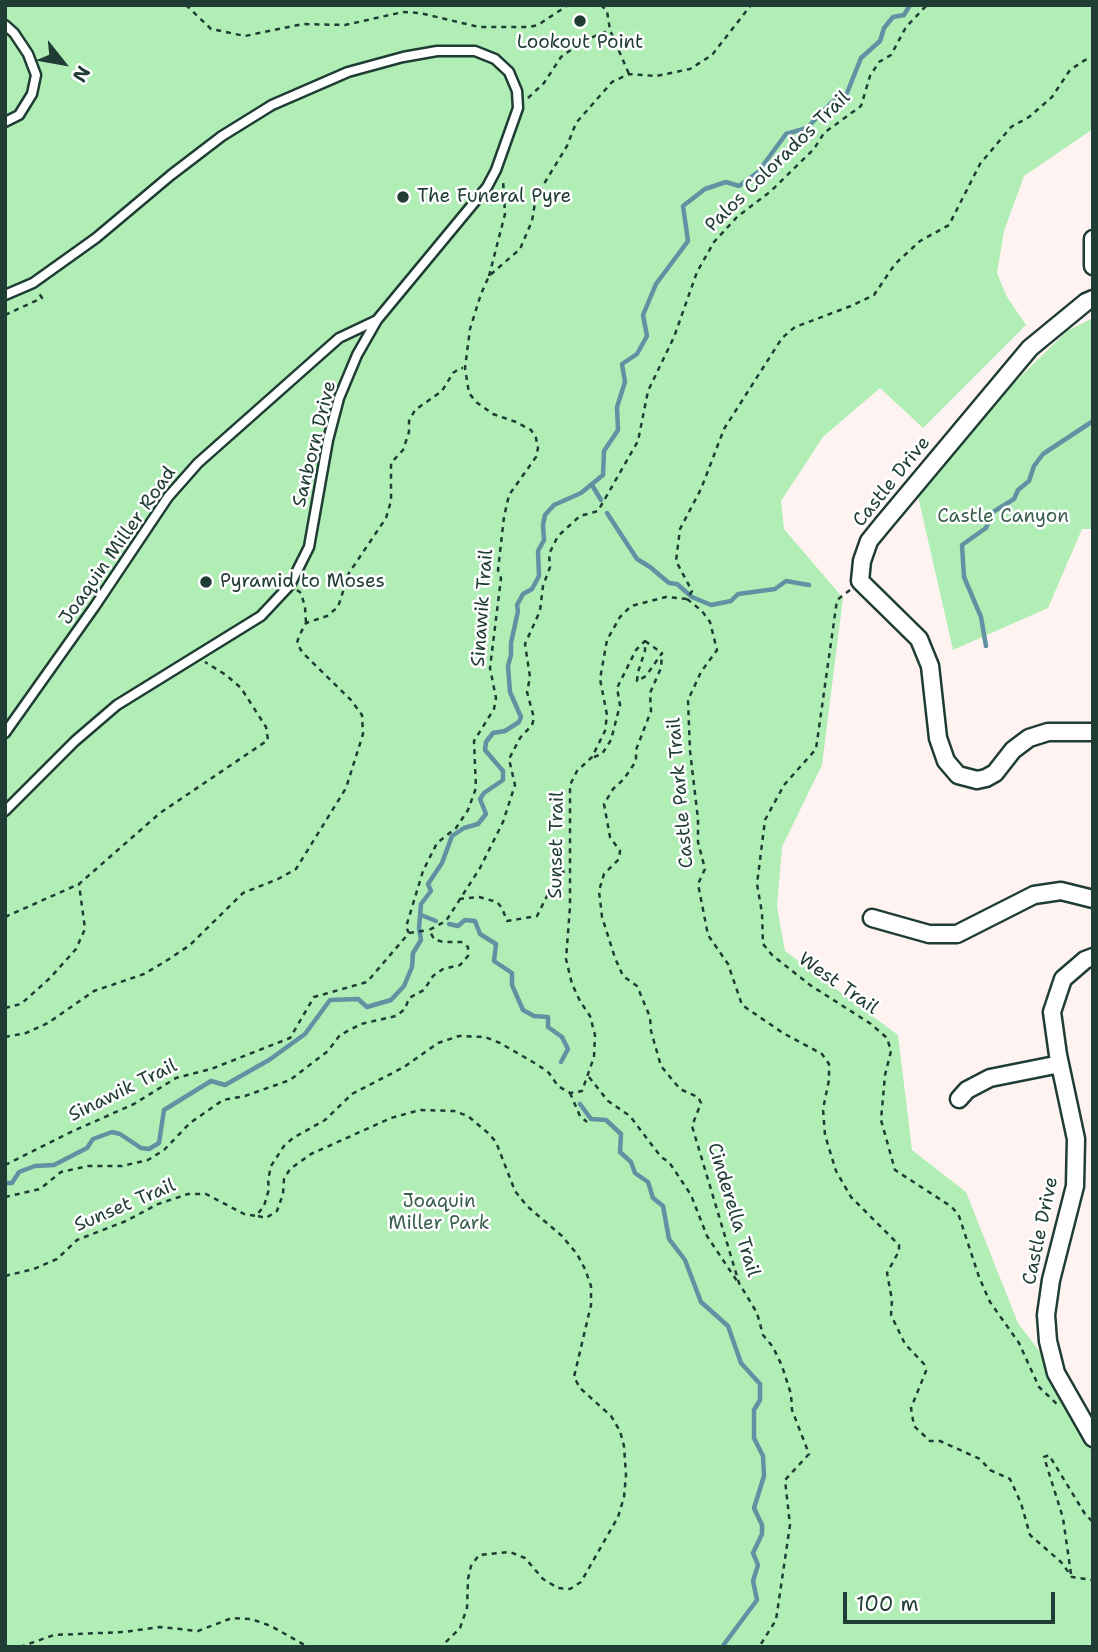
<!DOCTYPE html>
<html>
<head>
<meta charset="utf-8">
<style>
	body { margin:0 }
	#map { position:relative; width:1098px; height:1652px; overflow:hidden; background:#fef3f0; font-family:"Shantell Sans",sans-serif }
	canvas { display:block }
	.frame { position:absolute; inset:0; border:7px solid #1f3d34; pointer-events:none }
	.north { position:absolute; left:28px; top:28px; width:70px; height:70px; -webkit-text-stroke:5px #fff; paint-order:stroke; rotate:121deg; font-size:19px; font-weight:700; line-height:28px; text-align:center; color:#1f3d34 }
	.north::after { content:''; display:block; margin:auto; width:24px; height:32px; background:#1f3d34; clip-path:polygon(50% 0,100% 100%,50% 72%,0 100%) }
	.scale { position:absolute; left:843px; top:1592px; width:212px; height:32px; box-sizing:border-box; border:4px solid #1f3d34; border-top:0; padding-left:9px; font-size:21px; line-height:24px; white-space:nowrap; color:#1f3d34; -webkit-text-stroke:5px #fff; paint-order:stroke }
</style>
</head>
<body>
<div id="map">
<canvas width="1098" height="1652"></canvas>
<div class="frame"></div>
<div class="north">N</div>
<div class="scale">100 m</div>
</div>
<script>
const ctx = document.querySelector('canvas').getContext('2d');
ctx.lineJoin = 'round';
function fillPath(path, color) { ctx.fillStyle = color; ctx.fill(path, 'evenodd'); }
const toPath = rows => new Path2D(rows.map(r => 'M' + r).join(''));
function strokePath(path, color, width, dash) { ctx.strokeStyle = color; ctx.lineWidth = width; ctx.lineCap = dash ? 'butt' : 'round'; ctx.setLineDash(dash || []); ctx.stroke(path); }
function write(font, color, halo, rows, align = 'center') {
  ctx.font = font + ' "Shantell Sans",sans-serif'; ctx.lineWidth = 5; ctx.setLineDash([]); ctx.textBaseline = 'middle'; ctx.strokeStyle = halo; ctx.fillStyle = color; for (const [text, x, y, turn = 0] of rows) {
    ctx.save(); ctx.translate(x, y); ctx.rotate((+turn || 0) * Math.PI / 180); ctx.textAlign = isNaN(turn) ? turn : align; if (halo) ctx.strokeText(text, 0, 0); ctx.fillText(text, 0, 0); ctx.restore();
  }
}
fillPath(toPath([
	[5,5,1093,5,1093,129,1024,176,1004,231,997,273,1007,297,1026,325,923,428,880,388,823,437,781,501,784,529,843,598,822,765,782,847,777,907,785,951,898,1035,912,1150,966,1192,1018,1323,1056,1373,1093,1438,1093,1647,5,1647],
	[1093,318,1093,529,1082,529,1048,608,953,650,918,496,1008,389,1067,331]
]), '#b0eeb5');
strokePath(toPath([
	[592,485,601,500],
	[607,513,637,559,650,567,669,583,677,584,692,597,711,605,731,601,738,594,775,589,786,581,809,585],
	[986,646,981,617,964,577,962,545,986,528,993,512,1014,499,1018,490,1029,481,1034,466,1043,454,1093,421],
	[421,915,436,921],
	[449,924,458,926,465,920,475,921,480,934,496,944,494,961,512,973,512,985,523,1010,534,1016,548,1017,548,1027,562,1037,568,1049,561,1062],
	[580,1104,591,1119,606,1120,621,1134,620,1152,631,1162,635,1173,648,1182,653,1198,663,1206,669,1239,685,1260,701,1302,728,1326,741,1363,760,1384,760,1400,754,1410,754,1438,763,1456,764,1476,754,1508,762,1525,762,1534,753,1553,758,1565,753,1581,757,1600,722,1647],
	[5,1183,12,1183,19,1172,35,1166,54,1165,87,1148,93,1139,112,1132,120,1134,141,1148,149,1149,159,1143,164,1110,211,1081,225,1085,269,1060,305,1034,330,1000,358,999,367,1007,391,1000,404,986,412,967,413,953,421,940,419,928,421,904,431,891,428,884,442,863,452,836,464,828,478,824,486,814,480,799,484,793,503,780,503,771,485,750,486,742,493,733,505,731,519,722,521,717,510,692,508,666,511,655,511,643,518,611,517,605,523,594,532,589,539,576,538,551,544,540,543,525,545,515,554,505,581,493,603,475,604,451,618,430,617,407,625,382,622,364,637,354,647,336,643,315,656,284,688,241,683,206,705,189,726,182,739,186,758,172,786,134,807,128,831,103,847,93,861,58,880,41,884,28,893,17,904,15,910,5]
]), '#6192a3', 4.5);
const lane = toPath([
	[5,25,14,33,28,54,36,75,32,94,19,115,5,122],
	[5,295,33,283,96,238,171,175,222,136,272,105,348,72,403,57,437,51,475,51,495,59,509,72,517,91,518,108,496,170,487,187,377,320,357,355,339,398,328,440,309,547,290,585,261,616,117,705,75,741,5,811],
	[5,733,95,606,168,497,198,463,339,338,377,320]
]);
const street = toPath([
	[1093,239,1093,266],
	[1093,299,1086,302,1030,348,882,525,869,541,862,561,860,581,919,639,930,666,938,738,946,761,958,775,977,780,986,778,995,773,1013,750,1029,738,1048,732,1093,732],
	[872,918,929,934,957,934,1034,895,1061,891,1093,899],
	[1093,957,1085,960,1063,979,1052,1012,1058,1055,1076,1139,1075,1186,1051,1280,1046,1315,1048,1341,1056,1373,1093,1438],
	[959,1099,967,1090,990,1078,1060,1064]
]);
strokePath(lane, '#1f3d34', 13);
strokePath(street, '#1f3d34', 21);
strokePath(toPath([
	[186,5,211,29,245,36,303,24,345,25,403,12,420,13,479,27,529,27,538,25,568,5],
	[601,5,607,11,610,30,629,74],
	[528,98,544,83,561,57,583,41,610,30],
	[489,276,505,214,503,180],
	[5,315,42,298,39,293],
	[297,590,301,593,305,607,306,623],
	[850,590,837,600,816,749,784,785,765,820,757,884,762,913,763,944,772,955,810,985,871,1024,887,1038,891,1051,885,1075,881,1120,895,1170,952,1207,959,1216,979,1277,990,1302,1019,1343,1039,1387,1058,1405],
	[687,599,702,611,710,622,717,650,701,672,688,700,690,751,698,819,698,842,705,869,698,884,708,935,728,964,742,1005,783,1033,822,1054,829,1064,829,1080,823,1109,825,1135,836,1171,851,1197,899,1245,899,1251,887,1273,892,1300,891,1315,905,1344,924,1364,926,1371,911,1408,914,1426,930,1441,940,1441,980,1459,990,1470,1010,1479,1021,1503,1030,1535,1061,1562,1072,1577,1093,1580],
	[645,641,662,653],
	[594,757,602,754,611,740,620,705,617,688,636,650,645,641,645,651,638,672,637,681,646,676,662,653,661,668,650,693,651,711,636,750,636,761,624,779,613,789,604,804,610,837,620,851,619,859,604,874,599,891,602,917,615,958,623,976,637,986,650,1017,651,1031,661,1066,680,1089,698,1097,701,1103,692,1126,739,1283,757,1313,763,1335,773,1347,782,1366,791,1394,792,1410,809,1454,785,1480,790,1525,776,1620,759,1647],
	[459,899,479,897,497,902,502,908,507,921,537,916,558,874,570,869],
	[5,917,79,884,160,813,268,740,266,727,241,688,226,675,205,662],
	[409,933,429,930],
	[5,1008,21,1004,50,978,76,949,85,929,79,884],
	[5,1037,26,1033,48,1023,94,991,144,974,166,961,190,945,243,893,278,879,296,869,346,788,363,734,362,715,351,700,302,652,297,643,299,636,306,623,327,616,338,607,349,573,386,518,391,501,391,463,403,450,409,432,409,421,415,410,442,391,453,373,460,368,463,368],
	[589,1077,608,1101,630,1116,661,1157,669,1162,691,1195,707,1236,737,1281],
	[570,1093,580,1116,587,1122],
	[5,1165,71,1132,134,1104,176,1078,211,1069,290,1038,314,997,367,982,409,933,406,927,423,871,437,843,456,828,468,810,476,788,474,741,494,709,496,698,490,668,501,578,498,570,504,517,509,495,536,457,538,448,536,438,531,430,516,422,493,414,476,402,469,393,465,368,470,329,481,294,489,276,520,249,532,221,536,197,567,146,576,123,612,82,629,74,656,76,690,69,712,55,751,5],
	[5,1197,40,1189,61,1172,88,1166,122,1166,148,1160,164,1150,190,1123,223,1100,245,1096,290,1080,328,1051,340,1035,361,1024,396,1016,405,1009,409,998,424,990,433,976,443,969,460,965,468,956,468,947,461,942,443,942,434,939,429,930,446,921,480,868,503,822,515,785,509,759,520,738,532,725,534,718,527,692,530,677,525,644,540,611,543,586,550,567,549,554,558,536,580,516,598,511,638,441,648,391,674,337,697,272,714,242,737,217,771,191,814,149,824,133,861,106,870,76,879,62,891,55,906,27,927,5],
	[258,1216,266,1218,277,1211,283,1194,284,1179,290,1169,311,1154,391,1118,420,1110,454,1111,468,1116,488,1133,496,1142,515,1191,527,1206,562,1236,577,1254,585,1269,591,1286,591,1305,574,1377,580,1388,611,1416,620,1431,624,1446,626,1475,624,1497,618,1517,581,1582,570,1589,558,1588,543,1579,525,1558,510,1552,479,1555,471,1566,468,1579,467,1608,460,1628,441,1647],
	[5,1276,34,1269,57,1259,77,1240,126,1221,158,1204,188,1194,206,1194,244,1214,256,1216,264,1206,269,1189,268,1180,271,1166,284,1146,293,1138,325,1120,352,1094,404,1067,438,1043,459,1036,485,1037,500,1043,538,1065,549,1073,558,1086,570,1093,582,1091,594,1057,595,1035,590,1016,580,1001,572,984,566,959,570,907,570,785,577,771,592,757,605,731,607,715,600,679,607,640,620,617,631,606,666,597,687,599,692,591,676,561,680,529,701,489,724,429,782,338,795,327,851,306,874,295,895,264,920,241,949,225,980,164,1011,127,1029,117,1052,97,1070,70,1085,60,1093,59],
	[1071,1574,1063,1518,1044,1457,1049,1455,1085,1514,1093,1522],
	[20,1647,54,1635,124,1632,160,1627,198,1631,232,1618,251,1619,271,1626,308,1647]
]), '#1f3d34', 2.5, [5, 5]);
strokePath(lane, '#fff', 8);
strokePath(street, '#fff', 16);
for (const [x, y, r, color] of [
	[580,21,7,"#1f3d34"],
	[403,197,7,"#1f3d34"],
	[206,582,7,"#1f3d34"]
]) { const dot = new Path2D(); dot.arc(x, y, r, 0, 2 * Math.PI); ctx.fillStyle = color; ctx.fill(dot); strokePath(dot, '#fff', 2.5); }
write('19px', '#1f3d34', '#fff', [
	["Lookout Point",580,43,"center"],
	["The Funeral Pyre",417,197],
	["Pyramid to Moses",220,582]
], 'left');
write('19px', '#1f3d34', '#fff', [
	["Palos Colorados Trail",778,162,-44],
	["Sanborn Drive",315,444,-76],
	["Castle Drive",892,482,-51],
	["Joaquin Miller Road",118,546,-55],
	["Sinawik Trail",483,608,-86],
	["Castle Park Trail",681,793,-95],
	["Sunset Trail",557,845,-89],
	["West Trail",838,984,35],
	["Sinawik Trail",123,1091,-26],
	["Sunset Trail",125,1206,-23],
	["Cinderella Trail",733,1210,73],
	["Castle Drive",1041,1231,-78]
]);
write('19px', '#3c604e', '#fff', [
	["Castle Canyon",1003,517],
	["Joaquin",439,1202],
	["Miller Park",439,1224]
]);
</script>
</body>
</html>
